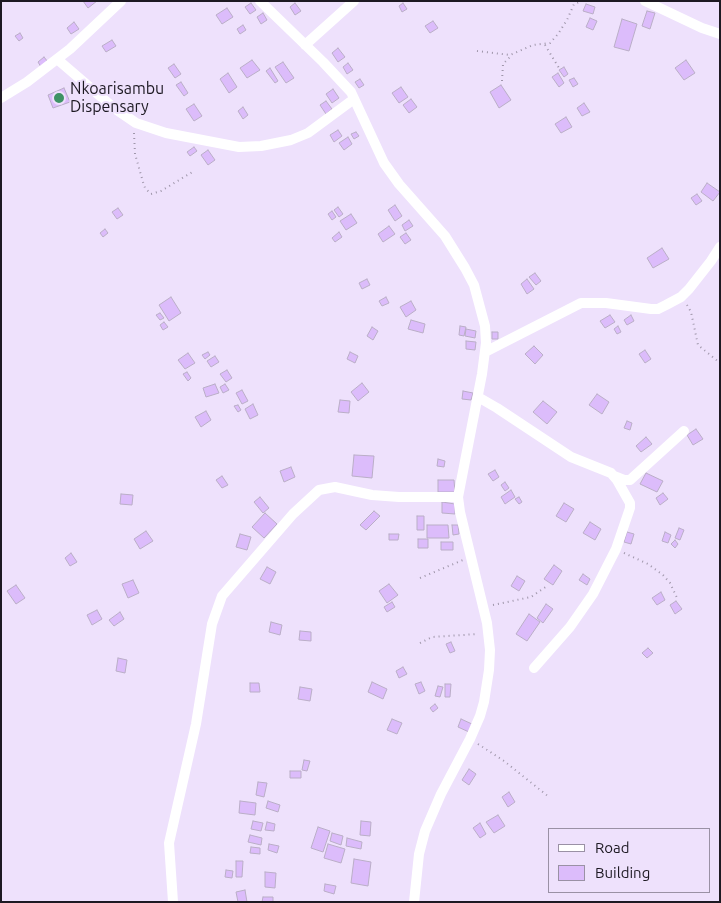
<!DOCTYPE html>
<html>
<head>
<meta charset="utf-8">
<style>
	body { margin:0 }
	#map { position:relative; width:721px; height:903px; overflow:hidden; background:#eee1fc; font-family:Ubuntu,sans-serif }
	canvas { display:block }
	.frame { position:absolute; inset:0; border:2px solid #1d1922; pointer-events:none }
	.legend { position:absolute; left:548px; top:828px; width:162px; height:65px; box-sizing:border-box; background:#eee1fc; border:1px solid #9a91a5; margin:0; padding:6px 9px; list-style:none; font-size:15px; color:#1d1922 }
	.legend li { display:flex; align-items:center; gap:10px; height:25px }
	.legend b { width:25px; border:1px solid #9a91a5 }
</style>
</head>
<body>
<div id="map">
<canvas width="721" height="903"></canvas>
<div class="frame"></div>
<ul class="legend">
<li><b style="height:6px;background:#fff"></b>Road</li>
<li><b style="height:14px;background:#dcbcfb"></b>Building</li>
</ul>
</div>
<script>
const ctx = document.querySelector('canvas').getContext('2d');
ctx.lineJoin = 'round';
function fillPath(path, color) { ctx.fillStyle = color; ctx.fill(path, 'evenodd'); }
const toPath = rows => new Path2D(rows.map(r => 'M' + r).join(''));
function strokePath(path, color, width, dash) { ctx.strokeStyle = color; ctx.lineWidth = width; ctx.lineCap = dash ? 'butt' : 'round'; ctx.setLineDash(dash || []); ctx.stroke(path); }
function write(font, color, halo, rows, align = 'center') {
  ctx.font = font + ' Ubuntu,sans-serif'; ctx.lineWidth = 4; ctx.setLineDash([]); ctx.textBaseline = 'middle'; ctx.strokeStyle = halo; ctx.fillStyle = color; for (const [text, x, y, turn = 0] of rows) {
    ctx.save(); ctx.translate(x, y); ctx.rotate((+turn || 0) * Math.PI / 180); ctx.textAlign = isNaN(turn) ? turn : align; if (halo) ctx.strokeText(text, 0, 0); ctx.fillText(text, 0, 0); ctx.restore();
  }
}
const building = toPath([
	[83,1,97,1,88,8,83,1],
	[251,3,256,10,250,14,245,7,251,3],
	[295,3,301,11,295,15,290,7,295,3],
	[403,3,407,9,402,12,399,6,403,3],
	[586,4,595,7,593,14,583,11,586,4],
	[227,8,233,17,222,24,216,15,227,8],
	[647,11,655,13,650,29,642,26,647,11],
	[263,13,267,20,261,24,257,17,263,13],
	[590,18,597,21,593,30,586,27,590,18],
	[622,19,637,24,629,51,614,47,622,19],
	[433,21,438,28,430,33,425,26,433,21],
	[74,22,79,29,71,34,67,28,74,22],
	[243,25,246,30,240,34,237,29,243,25],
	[20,33,23,38,19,41,15,36,20,33],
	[112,40,116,46,106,52,102,46,112,40],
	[338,48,345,57,338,62,332,53,338,48],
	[44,57,48,62,41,67,38,62,44,57],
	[252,60,260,70,247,78,240,68,252,60],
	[686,60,695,73,684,80,675,68,686,60],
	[283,62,294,78,286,83,275,67,283,62],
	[348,63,353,70,347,74,343,67,348,63],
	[174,64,181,74,175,78,168,68,174,64],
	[564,67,568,74,564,77,559,70,564,67],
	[270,68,278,81,275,83,266,71,270,68],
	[228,73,237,87,229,93,220,79,228,73],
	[558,73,564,83,559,87,552,77,558,73],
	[574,78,578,84,573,87,569,80,574,78],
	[360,79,364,85,359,88,355,82,360,79],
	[181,82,188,93,184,96,176,85,181,82],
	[501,85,511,100,499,108,490,92,501,85],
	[401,87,408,97,399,103,392,93,401,87],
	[64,88,70,102,53,108,48,95,64,88],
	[333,89,339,98,332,103,326,94,333,89],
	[411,99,417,107,409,113,403,105,411,99],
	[326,101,332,109,326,114,320,105,326,101],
	[584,103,590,112,582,116,577,108,584,103],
	[194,104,202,116,194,121,186,109,194,104],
	[243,107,248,115,243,119,238,111,243,107],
	[566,117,572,127,561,133,555,124,566,117],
	[338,130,342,136,334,142,330,135,338,130],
	[356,132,359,136,354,139,351,134,356,132],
	[348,137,352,144,344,150,339,143,348,137],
	[194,147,197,151,190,156,187,152,194,147],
	[208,150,215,160,208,165,201,155,208,150],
	[707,183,720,192,713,201,701,192,707,183],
	[697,194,702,201,696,205,691,198,697,194],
	[395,205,402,216,395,221,388,210,395,205],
	[338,207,343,214,339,217,334,210,338,207],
	[118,208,123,215,117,219,112,212,118,208],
	[332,211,336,217,332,220,328,214,332,211],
	[351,214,357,223,346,230,340,221,351,214],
	[409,220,413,226,405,231,402,225,409,220],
	[389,226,395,234,383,242,378,234,389,226],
	[105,229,108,233,103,237,100,233,105,229],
	[339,232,342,237,335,242,332,238,339,232],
	[406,233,411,240,405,244,400,237,406,233],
	[662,248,669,259,653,268,647,258,662,248],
	[535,273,541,281,536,285,529,277,535,273],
	[367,279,370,285,362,289,359,283,367,279],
	[527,279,534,289,527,294,521,284,527,279],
	[171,297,181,313,169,321,159,305,171,297],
	[386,297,389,303,382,306,379,301,386,297],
	[411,301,416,310,406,317,400,307,411,301],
	[160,313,164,318,160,320,156,315,160,313],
	[610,315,615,322,605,328,600,321,610,315],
	[631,315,634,321,627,325,624,320,631,315],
	[411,320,425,324,423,333,408,329,411,320],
	[164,322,168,327,163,330,160,325,164,322],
	[460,326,466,327,464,336,459,335,460,326],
	[618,326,621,332,617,334,614,329,618,326],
	[372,327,378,331,373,340,367,336,372,327],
	[466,329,476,331,475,338,465,336,466,329],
	[492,332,498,332,498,339,492,339,492,332],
	[466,341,476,342,475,350,466,349,466,341],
	[534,346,543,355,535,364,525,354,534,346],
	[645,350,651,359,645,363,639,354,645,350],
	[208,352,210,355,205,359,202,355,208,352],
	[350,352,358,356,355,363,347,359,350,352],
	[188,353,195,363,185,369,178,360,188,353],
	[215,356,219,362,211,367,207,361,215,356],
	[227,370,232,378,226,382,220,374,227,370],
	[187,372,191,378,188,381,183,374,187,372],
	[362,383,369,392,358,401,351,392,362,383],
	[215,384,219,393,206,397,203,388,215,384],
	[225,384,229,390,223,393,220,387,225,384],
	[242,390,248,401,242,404,236,393,242,390],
	[463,391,473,393,471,400,462,399,463,391],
	[597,394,609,402,602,414,589,405,597,394],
	[340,400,350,401,349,413,338,412,340,400],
	[543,401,557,412,547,424,533,412,543,401],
	[253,404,258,415,250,419,245,409,253,404],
	[238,405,241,410,238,412,234,406,238,405],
	[206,411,211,420,201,427,195,417,206,411],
	[627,421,632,423,630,430,624,428,627,421],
	[696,429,703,439,693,445,687,435,696,429],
	[646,437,652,444,641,452,636,446,646,437],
	[354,455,374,456,372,478,352,476,354,455],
	[438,459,445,461,444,467,437,466,438,459],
	[291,467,295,477,284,482,280,471,291,467],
	[495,470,499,477,493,481,488,474,495,470],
	[646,473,663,481,657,492,640,484,646,473],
	[222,476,228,485,222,488,216,480,222,476],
	[438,480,454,480,455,492,438,492,438,480],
	[505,482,509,488,505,491,501,485,505,482],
	[511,490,515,497,505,504,501,497,511,490],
	[663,493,668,499,660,505,656,498,663,493],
	[121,494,133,495,132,505,120,504,121,494],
	[260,497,269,508,263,513,254,502,260,497],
	[519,497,522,502,519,504,515,499,519,497],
	[442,502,455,504,455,514,442,513,442,502],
	[564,503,574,509,566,522,556,516,564,503],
	[374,511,380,516,366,530,360,525,374,511],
	[265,513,277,524,264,538,252,527,265,513],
	[417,516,424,516,424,530,417,530,417,516],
	[590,522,601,529,595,540,583,533,590,522],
	[427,525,448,525,449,538,427,538,427,525],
	[452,525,458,525,459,534,453,535,452,525],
	[679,528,684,530,680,540,675,538,679,528],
	[146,531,153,541,140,549,134,539,146,531],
	[627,532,634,534,631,544,624,542,627,532],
	[665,532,671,535,668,543,662,541,665,532],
	[240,534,251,537,247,550,236,547,240,534],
	[389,534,399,534,398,540,389,540,389,534],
	[418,539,428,539,428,548,418,548,418,539],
	[675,540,678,544,675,548,671,544,675,540],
	[441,542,453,542,453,550,441,550,441,542],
	[71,553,77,562,70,566,65,558,71,553],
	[554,565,562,571,553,585,544,579,554,565],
	[267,567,276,572,270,584,260,579,267,567],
	[583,574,590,579,587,585,579,580,583,574],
	[517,576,525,581,519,591,511,586,517,576],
	[133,580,139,593,128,598,122,584,133,580],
	[389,584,398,595,387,603,379,591,389,584],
	[16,585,25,598,16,604,7,591,16,585],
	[661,592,665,600,657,605,652,598,661,592],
	[676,601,682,609,675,614,670,605,676,601],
	[392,602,395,607,387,612,384,607,392,602],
	[546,604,553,609,543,623,537,618,546,604],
	[97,610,102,619,92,625,87,615,97,610],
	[120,612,124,619,114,626,109,620,120,612],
	[529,614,540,622,527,641,516,634,529,614],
	[271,622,282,625,280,635,269,632,271,622],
	[300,631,311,632,311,641,299,640,300,631],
	[451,642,455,651,450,653,446,644,451,642],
	[648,648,653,653,647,658,642,653,648,648],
	[118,658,127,660,125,673,116,671,118,658],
	[403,667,407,674,399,678,396,671,403,667],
	[372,682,387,689,383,699,368,692,372,682],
	[421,682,425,691,419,694,415,684,421,682],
	[250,683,259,683,260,692,250,692,250,683],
	[445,684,451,684,450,697,445,697,445,684],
	[438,686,443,687,440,697,435,696,438,686],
	[300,687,312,689,310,701,298,699,300,687],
	[435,704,438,708,433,712,430,708,435,704],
	[392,719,402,723,397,734,387,730,392,719],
	[461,719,472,724,469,732,458,727,461,719],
	[304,760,310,761,307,771,302,770,304,760],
	[469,769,476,774,469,785,462,780,469,769],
	[290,771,301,771,301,778,290,778,290,771],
	[258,782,267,783,264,797,256,795,258,782],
	[509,792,515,802,508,807,502,797,509,792],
	[240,801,256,803,255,815,239,813,240,801],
	[268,801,280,805,278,812,266,808,268,801],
	[498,815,505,826,494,833,486,822,498,815],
	[253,821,263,823,261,831,251,829,253,821],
	[361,821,371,822,370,836,360,835,361,821],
	[267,822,275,824,274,831,265,830,267,822],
	[480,823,486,834,480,838,473,828,480,823],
	[318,827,330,831,323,852,311,848,318,827],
	[332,833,343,836,341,845,330,841,332,833],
	[250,835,262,838,261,845,248,842,250,835],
	[347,838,362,842,361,849,346,846,347,838],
	[269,844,279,846,277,853,268,850,269,844],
	[328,844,345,849,341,863,324,858,328,844],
	[251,847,260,848,260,854,250,853,251,847],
	[354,859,371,862,368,886,351,883,354,859],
	[236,861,243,861,242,877,236,877,236,861],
	[226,870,233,871,232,878,225,877,226,870],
	[265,872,276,873,275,888,265,887,265,872],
	[325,884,336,886,334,894,324,891,325,884],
	[245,890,247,902,238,902,236,892,245,890],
	[263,897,273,897,273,902,262,902,263,897]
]);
fillPath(building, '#dcbcfb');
strokePath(building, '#baaec7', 1);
strokePath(toPath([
	[545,45,559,68],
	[477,51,510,55,533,45,550,43,558,34,567,20,574,4,582,1],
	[502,81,503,64,511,56],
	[134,133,135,154,143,182,145,188,151,194,161,191,194,171],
	[687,305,691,312,698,345,720,363],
	[624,553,648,564,663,575,670,583,677,598],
	[420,578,463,560],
	[493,605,531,597,547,586],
	[420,643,432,637,478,634],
	[478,744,504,761,549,797]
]), '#9f96aa', 2, [1, 4]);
strokePath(toPath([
	[260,1,323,62,351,92,384,163,399,184,445,236,465,268,474,285,485,326,486,343,482,374,458,497,460,512,487,623,490,650,489,670,484,702,480,716,470,739,441,794,425,831,419,854,414,902],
	[645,1,702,28,720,34],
	[305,45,354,1],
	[57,59,114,108,136,123,166,133,239,147,261,146,291,140,308,133,354,99],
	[1,98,27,82,70,49,121,1],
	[485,352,581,303,606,303,651,309,658,309,666,305,681,297,689,289,711,261,720,247],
	[478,397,497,408,571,457,611,473,617,480,630,503,630,508,616,549,593,594,570,627,534,668],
	[614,476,624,480,630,480,684,431],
	[173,902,169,843,196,724,212,624,222,596,293,514,319,490,335,487,372,495,399,497,458,497]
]), '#fff', 10);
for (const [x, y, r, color] of [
	[59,98,6,"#3e9265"]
]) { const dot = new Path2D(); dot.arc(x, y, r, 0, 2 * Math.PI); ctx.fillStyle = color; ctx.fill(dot); strokePath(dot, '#eee1fc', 2); }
write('16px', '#1d1922', '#eee1fc', [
	["Nkoarisambu",70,89],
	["Dispensary",70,107]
], 'left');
</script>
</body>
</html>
